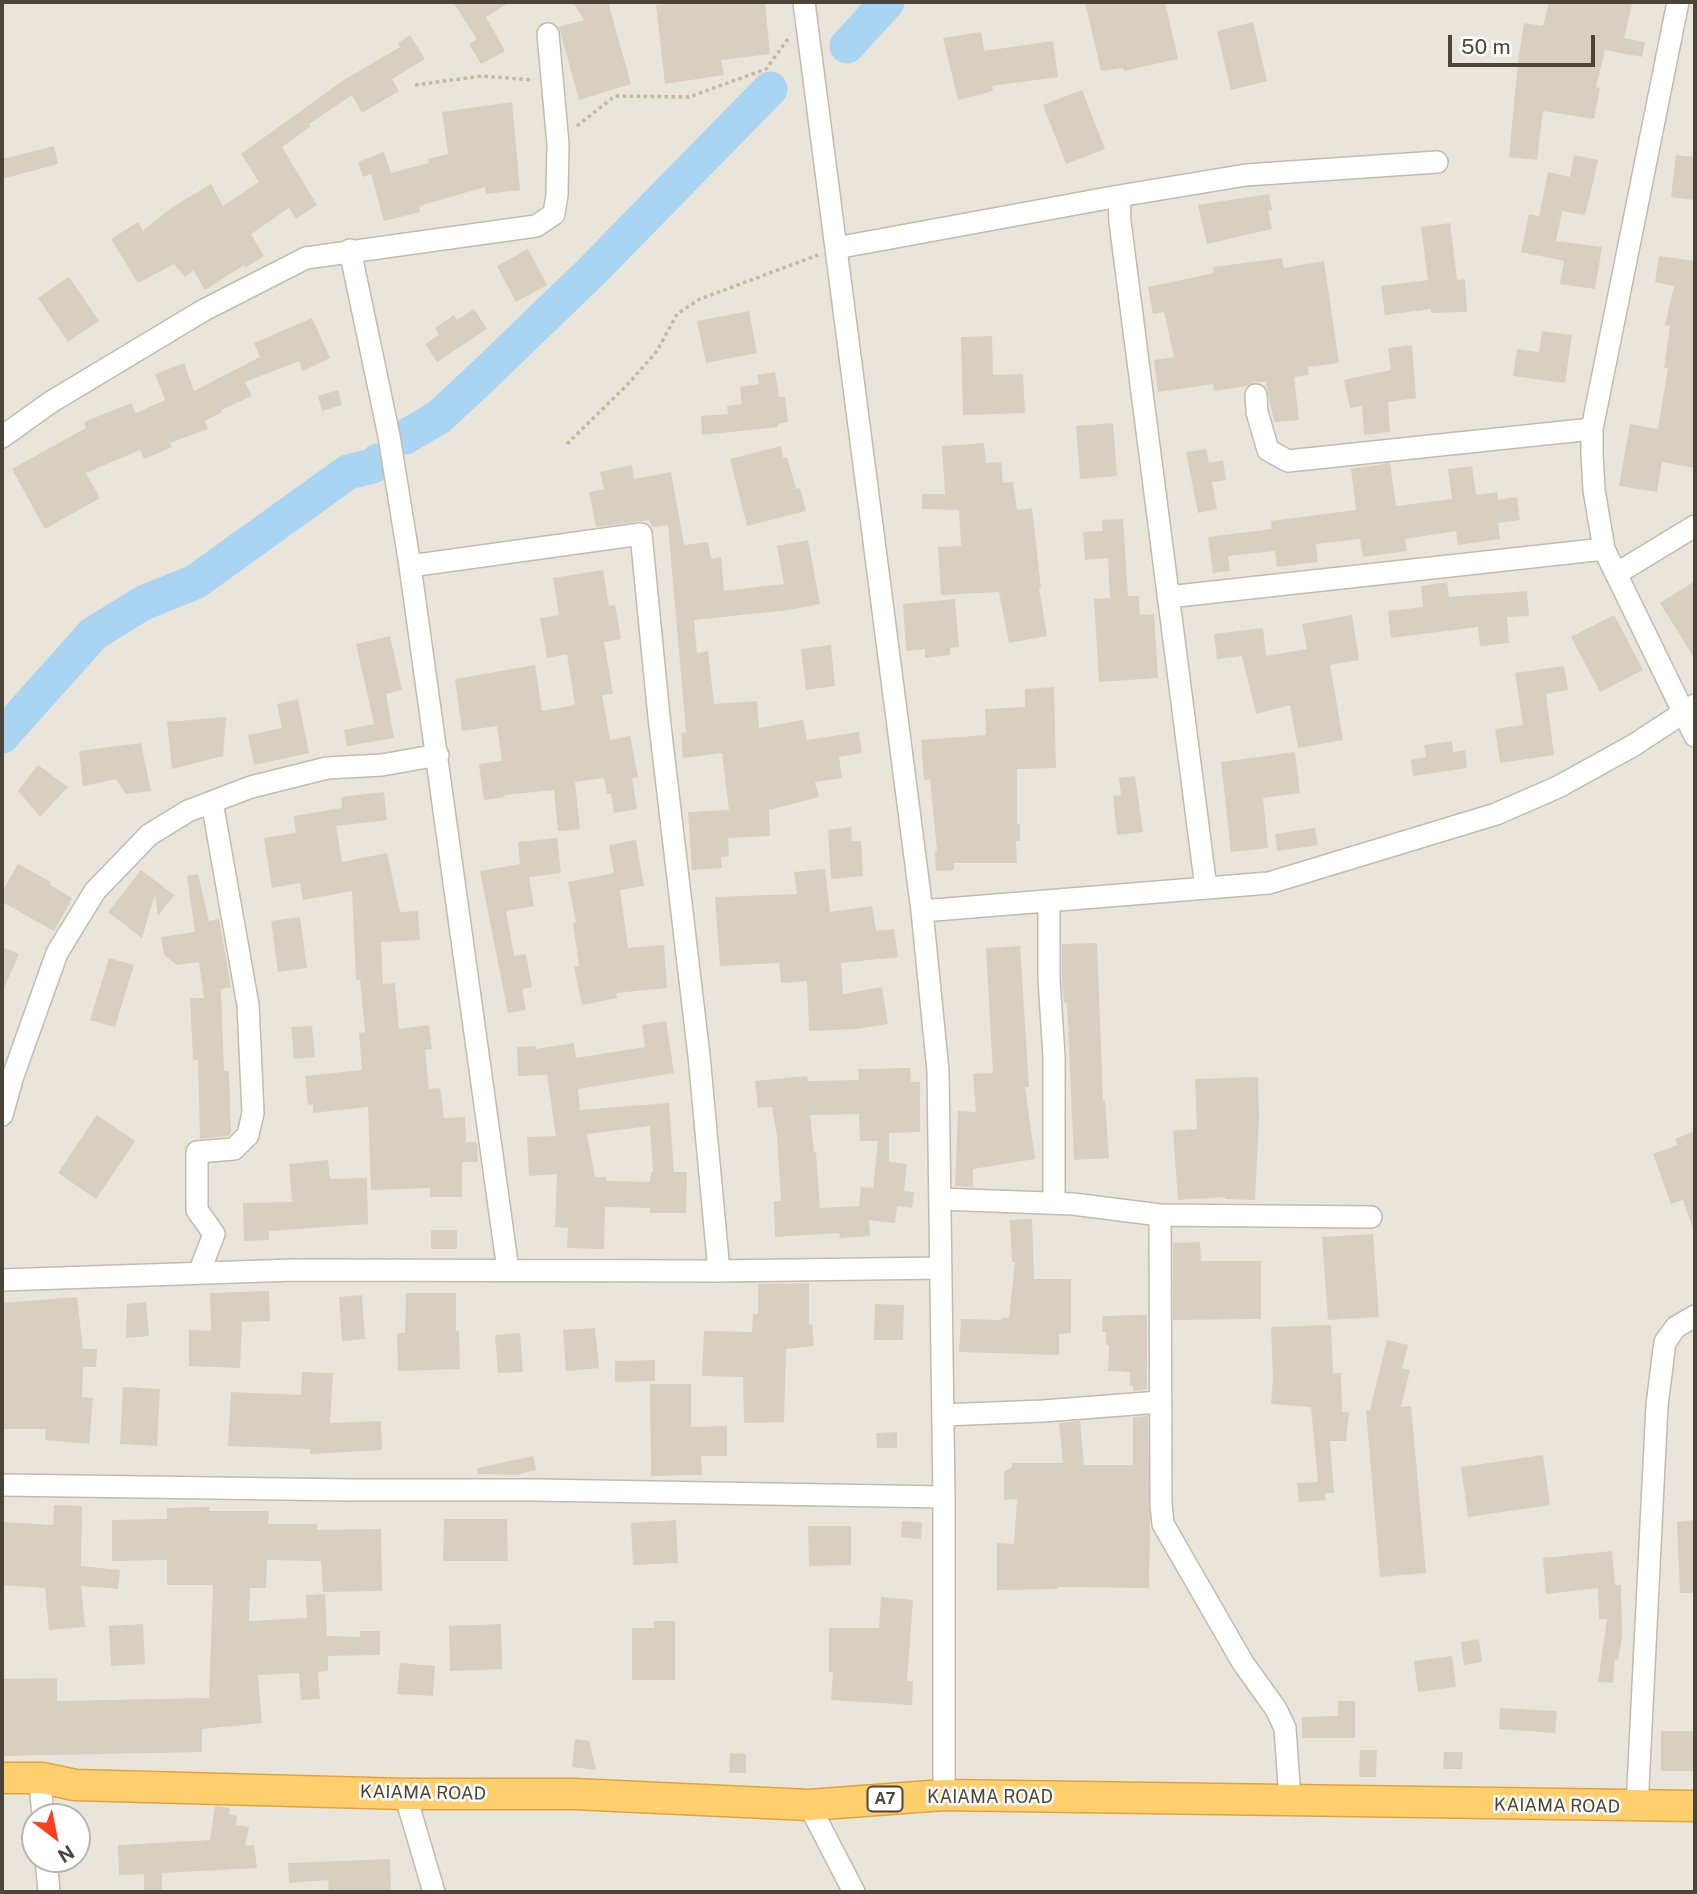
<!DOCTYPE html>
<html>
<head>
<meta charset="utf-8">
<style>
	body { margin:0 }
	#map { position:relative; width:1697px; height:1894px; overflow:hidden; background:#f6f3ec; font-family:"Public Sans",sans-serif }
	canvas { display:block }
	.frame { position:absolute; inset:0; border:4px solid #4b4439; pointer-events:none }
	.north { position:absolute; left:21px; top:1803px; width:70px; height:70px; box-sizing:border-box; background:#fff; border:2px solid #b7b4b0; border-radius:50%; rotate:148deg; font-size:19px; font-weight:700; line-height:28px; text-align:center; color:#4b4439 }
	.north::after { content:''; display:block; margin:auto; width:24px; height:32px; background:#fc3f1d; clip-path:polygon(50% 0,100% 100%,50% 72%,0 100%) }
	.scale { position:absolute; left:1448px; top:35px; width:147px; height:32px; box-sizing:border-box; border:4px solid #4b4439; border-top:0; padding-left:9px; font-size:21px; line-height:24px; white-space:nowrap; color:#4b4439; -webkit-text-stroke:5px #fff; paint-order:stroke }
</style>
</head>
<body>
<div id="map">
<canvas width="1697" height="1894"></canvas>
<div class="frame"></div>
<div class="north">N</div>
<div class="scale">50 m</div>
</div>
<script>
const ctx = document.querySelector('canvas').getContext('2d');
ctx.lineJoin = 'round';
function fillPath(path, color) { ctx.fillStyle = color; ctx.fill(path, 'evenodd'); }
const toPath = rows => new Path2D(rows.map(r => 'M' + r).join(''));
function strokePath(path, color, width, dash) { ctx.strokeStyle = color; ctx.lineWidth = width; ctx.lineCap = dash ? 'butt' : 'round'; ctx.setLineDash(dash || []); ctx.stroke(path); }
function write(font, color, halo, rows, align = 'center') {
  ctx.font = font + ' "Public Sans",sans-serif'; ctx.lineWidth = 5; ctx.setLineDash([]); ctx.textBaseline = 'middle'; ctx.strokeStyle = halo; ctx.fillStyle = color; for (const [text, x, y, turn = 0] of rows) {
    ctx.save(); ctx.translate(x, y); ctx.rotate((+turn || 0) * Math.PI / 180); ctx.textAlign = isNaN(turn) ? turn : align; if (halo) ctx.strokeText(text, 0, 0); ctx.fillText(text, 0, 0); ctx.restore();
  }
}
fillPath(toPath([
	[2,2,1695,2,1695,1892,2,1892],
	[35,1817,77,1817,77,1859,35,1859]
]), '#eae5da');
strokePath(toPath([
	[847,46,887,2],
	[405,437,439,417,483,376,592,271,770,89],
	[2,736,93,634,143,603,195,582,348,472,373,466,378,461]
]), '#a9d4f2', 35);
fillPath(toPath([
	[453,2,510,2,486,17,505,51,481,64,469,44,477,39],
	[573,2,608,2,631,84,579,100,559,27,584,20],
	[685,2,765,2,770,54,721,60,724,75,665,84,656,5],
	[1085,2,1165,2,1178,59,1124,71,1123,68,1101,71],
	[1549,2,1623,2,1632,4,1624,38,1645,42,1642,57,1605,50,1596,87,1600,88,1594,119,1543,111,1537,160,1509,157,1518,61,1524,23,1543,26],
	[1253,22,1267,81,1231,90,1217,31],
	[981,32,984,51,1053,41,1058,77,992,86,993,91,958,100,943,38],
	[410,35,425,59,392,79,399,91,362,113,352,95,309,124,311,126,282,147,317,205,296,219,289,208,251,234,264,256,245,268,244,265,205,290,193,270,185,277,174,264,138,283,111,239,138,222,143,231,171,208,211,184,223,206,259,182,241,154,344,80,400,47,398,43],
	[1082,90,1105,149,1066,164,1043,105],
	[512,102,520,190,486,194,485,187,419,206,420,212,384,221,371,174,363,177,358,162,384,152,391,173,429,163,428,159,448,154,442,112],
	[54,146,58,164,2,179,2,159],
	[1574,155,1598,160,1594,179,1585,215,1562,211,1556,241,1602,247,1595,289,1560,284,1564,261,1521,252,1529,214,1539,216,1548,172,1570,177],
	[1676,155,1695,157,1695,200,1671,197],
	[1269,194,1272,210,1268,211,1272,229,1207,244,1198,205],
	[1450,223,1457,280,1465,279,1467,312,1431,313,1431,309,1385,315,1381,286,1428,280,1421,227],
	[528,249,547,285,516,302,497,266],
	[1659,256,1695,261,1695,468,1662,462,1657,492,1619,486,1630,424,1658,429,1659,422,1668,368,1664,368,1670,326,1665,325,1674,286,1655,282],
	[1282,258,1284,268,1324,261,1339,363,1308,367,1309,375,1294,377,1299,420,1274,422,1266,382,1255,382,1247,386,1214,391,1213,384,1158,392,1154,360,1174,357,1164,312,1153,314,1148,287,1214,273,1213,267],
	[69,277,99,321,68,342,38,298],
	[474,309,487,329,437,362,425,344,439,335,435,328,454,315,457,320],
	[749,311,757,353,706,363,697,321],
	[312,318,330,358,303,371,299,361,245,382,252,396,221,410,222,412,205,421,208,429,170,443,172,447,144,459,140,450,86,473,100,498,45,529,12,469,86,428,84,422,131,403,136,413,165,400,155,374,184,363,194,391,260,357,254,343],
	[1542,331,1572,335,1565,383,1513,376,1517,349,1539,352],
	[992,336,993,375,1023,374,1025,413,963,415,961,337],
	[1412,345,1416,398,1388,402,1390,432,1364,435,1362,406,1350,408,1344,380,1391,370,1388,348],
	[775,372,779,397,785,397,788,422,778,424,778,427,702,435,701,416,728,414,727,406,742,404,740,387,759,384,757,375],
	[338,390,342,405,322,411,318,396],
	[1113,423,1117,476,1080,479,1076,426],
	[984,443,986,463,1001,462,1003,483,1013,482,1017,510,1032,508,1041,588,1039,588,1047,636,1009,643,999,592,941,595,938,547,961,546,959,510,922,509,922,494,945,494,942,446],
	[781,446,783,458,787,457,796,489,800,488,806,511,747,526,730,459],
	[1206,449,1209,463,1223,460,1226,480,1212,482,1217,509,1198,513,1186,452],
	[1390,463,1396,506,1452,499,1448,469,1472,466,1476,495,1497,492,1498,500,1517,497,1520,520,1498,523,1500,539,1458,545,1456,531,1405,539,1407,551,1363,557,1360,539,1316,544,1318,562,1277,567,1275,551,1228,556,1230,571,1213,573,1208,537,1272,529,1271,521,1356,510,1351,469],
	[632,465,634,479,671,472,684,545,708,542,711,559,721,557,724,591,784,584,777,546,808,540,820,604,789,610,694,620,697,653,708,651,714,704,757,701,759,728,803,720,807,740,859,732,862,753,839,757,842,778,815,782,819,797,769,810,770,836,728,838,729,856,721,857,722,868,692,870,688,812,729,810,722,753,683,758,681,733,686,732,668,525,652,527,649,520,596,527,589,492,604,489,600,472],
	[1123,519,1128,596,1139,596,1140,615,1154,614,1158,678,1099,682,1094,599,1110,598,1108,558,1085,560,1083,532,1103,531,1102,520],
	[603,570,609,606,615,605,621,639,604,642,613,694,602,695,610,740,630,736,638,777,632,778,637,809,614,813,611,794,607,794,604,778,575,782,580,829,558,831,554,790,504,795,505,797,484,800,479,764,502,761,497,726,462,731,455,679,535,665,542,711,575,705,567,654,547,658,540,618,559,615,553,578],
	[1695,581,1695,659,1660,603],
	[1447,582,1449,597,1527,591,1529,616,1507,617,1509,643,1480,646,1478,627,1391,638,1388,611,1423,607,1421,586],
	[955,599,959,647,950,648,950,655,925,658,925,649,906,651,903,604],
	[1352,615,1359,660,1330,665,1343,740,1298,748,1290,705,1256,714,1242,656,1217,659,1214,634,1263,628,1266,656,1307,649,1302,624],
	[1614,615,1643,670,1600,692,1571,637],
	[390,636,402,690,386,694,394,738,347,746,344,730,374,724,356,644],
	[831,645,835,686,806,690,801,649],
	[1564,666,1568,690,1546,694,1554,755,1500,763,1495,729,1523,725,1515,673],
	[1054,687,1056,768,1017,769,1017,824,1020,824,1020,841,1016,841,1017,863,954,863,954,870,936,871,935,851,937,851,930,779,924,780,921,740,986,735,985,709,1025,707,1025,689],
	[298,699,309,753,254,765,248,735,282,728,277,704],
	[226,717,223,756,172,769,167,722],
	[1452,741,1453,752,1465,750,1467,768,1413,776,1411,760,1426,757,1424,745],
	[141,743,151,791,126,794,116,779,83,786,79,751],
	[1295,752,1300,793,1263,798,1268,848,1231,852,1221,762],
	[38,765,68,787,40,817,18,791],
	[1135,776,1143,832,1117,835,1113,796,1121,795,1119,778],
	[384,792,387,820,336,826,342,862,387,853,400,912,418,911,420,940,381,942,383,984,395,983,399,1029,429,1025,432,1049,425,1050,429,1089,440,1088,444,1118,465,1117,466,1142,477,1142,478,1162,462,1162,462,1197,430,1197,430,1188,371,1190,368,1107,313,1113,313,1104,308,1105,305,1076,362,1070,359,1033,365,1032,360,980,356,980,352,891,303,900,300,883,272,888,264,838,296,833,294,816,342,808,341,797],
	[851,827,852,841,861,841,863,876,831,879,828,830],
	[1315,828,1318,845,1277,851,1275,834],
	[557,838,561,873,529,877,534,906,506,911,514,956,526,954,532,987,522,989,526,1010,508,1013,480,871,520,864,518,842],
	[636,840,644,886,620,890,628,948,664,945,667,988,616,993,617,998,582,1005,574,967,579,966,573,923,576,923,568,882,614,873,609,845],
	[18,864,51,882,50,885,72,898,54,931,2,902,2,892],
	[825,869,830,912,872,906,876,931,894,929,898,957,841,963,843,994,882,987,888,1024,857,1029,809,1031,807,981,781,983,779,963,720,966,715,897,797,894,794,872],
	[141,870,174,895,158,916,155,894,142,938,108,912],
	[198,874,209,921,219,919,231,987,221,989,224,1071,229,1071,231,1133,228,1136,200,1139,198,1060,193,1060,190,998,204,998,202,986,205,987,202,984,199,962,177,965,164,955,161,937,195,932,187,876],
	[300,917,307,968,278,972,271,921],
	[1097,943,1103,1101,1105,1101,1109,1158,1074,1160,1067,1003,1064,1003,1062,979,1062,944],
	[1020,946,1029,1087,1025,1087,1035,1159,973,1169,973,1187,955,1186,958,1111,976,1112,973,1074,993,1073,986,948],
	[2,947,19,954,2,993],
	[109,958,134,965,115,1027,90,1020],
	[666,1021,674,1073,578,1089,580,1110,669,1103,674,1172,687,1172,686,1213,650,1213,650,1208,605,1207,604,1249,567,1248,568,1228,555,1227,557,1174,529,1176,527,1137,556,1136,547,1075,518,1076,517,1047,536,1046,536,1049,574,1043,576,1058,645,1047,642,1025],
	[650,1126,653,1172,651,1172,650,1182,606,1181,606,1177,595,1177,587,1134],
	[312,1026,315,1057,294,1059,291,1027],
	[910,1068,911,1082,920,1082,920,1132,889,1133,889,1162,907,1164,904,1191,914,1192,912,1208,897,1206,895,1223,869,1220,870,1236,840,1238,839,1233,775,1237,774,1201,781,1201,777,1136,772,1107,758,1108,755,1081,807,1076,808,1081,859,1080,858,1069],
	[859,1114,860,1141,878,1141,873,1188,861,1187,859,1206,820,1208,816,1152,814,1152,810,1115],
	[1258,1077,1259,1117,1255,1200,1225,1199,1225,1197,1178,1200,1173,1131,1197,1129,1195,1079],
	[97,1115,135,1141,96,1199,58,1173],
	[1695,1131,1695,1229,1693,1229,1683,1200,1671,1204,1653,1154,1678,1145,1675,1139],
	[328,1160,330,1179,367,1178,368,1224,269,1231,269,1240,244,1241,243,1203,292,1202,289,1164],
	[1032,1219,1034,1279,1071,1279,1071,1333,1059,1334,1059,1355,959,1352,961,1319,1001,1320,1001,1318,1009,1318,1015,1262,1012,1262,1010,1220],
	[431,1230,457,1230,457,1249,431,1249],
	[1373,1234,1379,1317,1328,1320,1322,1237],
	[1200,1242,1201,1261,1261,1261,1261,1319,1173,1320,1173,1243],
	[809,1283,809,1325,812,1324,814,1346,786,1349,784,1422,744,1423,743,1377,702,1376,704,1331,752,1332,753,1314,758,1314,758,1284],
	[269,1291,270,1321,242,1322,240,1368,189,1366,189,1330,211,1331,210,1293],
	[406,1293,456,1293,456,1331,459,1331,460,1369,398,1371,397,1333,405,1333],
	[362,1295,365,1339,342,1341,339,1297],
	[77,1297,83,1349,97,1349,96,1367,83,1367,82,1397,93,1398,89,1444,45,1440,46,1429,2,1429,2,1303],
	[146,1302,149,1336,126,1338,127,1304],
	[875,1304,904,1305,903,1340,874,1340],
	[1147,1315,1147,1390,1133,1391,1133,1386,1130,1386,1130,1372,1108,1371,1109,1345,1106,1345,1106,1332,1102,1332,1103,1316],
	[1331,1325,1333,1373,1341,1373,1342,1412,1349,1412,1346,1441,1330,1441,1334,1493,1325,1493,1326,1500,1299,1502,1297,1483,1318,1482,1311,1407,1271,1404,1273,1378,1271,1327],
	[595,1328,599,1368,566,1371,563,1330],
	[520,1333,523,1372,498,1373,495,1335],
	[1387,1340,1408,1345,1402,1368,1410,1370,1401,1407,1411,1406,1426,1573,1380,1577,1366,1410,1370,1410],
	[655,1360,655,1381,615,1382,615,1361],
	[302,1372,333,1373,330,1423,381,1421,382,1450,310,1454,310,1449,228,1446,231,1392,301,1395],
	[650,1384,691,1384,691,1427,727,1426,727,1456,701,1456,702,1475,651,1476],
	[123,1387,160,1389,157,1446,120,1444],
	[1148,1416,1150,1526,1149,1588,1058,1587,1058,1589,997,1590,997,1543,1014,1544,1017,1499,1004,1500,1004,1472,1012,1467,1012,1463,1063,1463,1059,1423,1080,1421,1084,1465,1133,1465,1133,1417],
	[897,1432,897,1448,877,1448,876,1433],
	[1543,1455,1550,1505,1468,1517,1461,1467],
	[533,1456,536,1470,516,1475,478,1474,477,1468],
	[54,1505,82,1506,81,1566,120,1570,118,1589,81,1586,85,1627,49,1630,45,1588,2,1585,2,1522,53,1525],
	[209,1507,209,1511,269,1511,268,1524,317,1524,317,1530,381,1529,382,1591,323,1592,321,1561,267,1560,266,1588,250,1588,249,1621,307,1618,306,1595,325,1594,327,1636,360,1637,360,1631,380,1631,380,1655,328,1656,328,1671,318,1672,320,1699,301,1700,299,1673,258,1675,262,1723,202,1729,202,1752,2,1756,2,1679,57,1678,57,1701,209,1698,213,1585,167,1585,167,1560,112,1561,112,1520,167,1519,167,1508],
	[444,1519,507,1519,508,1561,443,1561],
	[676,1520,678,1563,633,1565,631,1523],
	[1695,1520,1695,1593,1680,1593,1677,1522],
	[902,1521,922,1523,921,1539,901,1537],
	[808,1526,851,1526,851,1565,809,1566],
	[1612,1551,1615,1585,1621,1585,1622,1638,1618,1660,1615,1659,1613,1683,1598,1682,1607,1619,1599,1619,1598,1588,1546,1594,1543,1558],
	[881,1597,913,1600,907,1681,913,1681,912,1705,831,1700,833,1672,829,1672,829,1628,879,1628],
	[654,1621,675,1621,675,1680,632,1680,632,1628,654,1628],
	[143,1624,145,1664,111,1666,109,1626],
	[501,1624,502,1669,450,1671,449,1626],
	[1479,1639,1482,1662,1464,1665,1461,1642],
	[1452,1656,1456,1687,1418,1692,1414,1661],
	[400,1663,435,1666,433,1696,397,1694],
	[1338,1701,1355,1701,1355,1738,1302,1738,1302,1717,1338,1716],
	[1500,1708,1557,1711,1555,1733,1499,1729],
	[1661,1731,1695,1731,1695,1771,1661,1771],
	[575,1739,589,1741,596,1770,572,1767],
	[1360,1750,1377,1750,1376,1777,1359,1777],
	[1444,1752,1463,1752,1462,1769,1443,1769],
	[730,1753,746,1754,746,1773,729,1773],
	[215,1806,230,1808,229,1814,237,1816,236,1825,249,1827,245,1846,254,1845,257,1868,162,1873,162,1892,144,1892,144,1874,119,1875,118,1845,210,1840],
	[390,1859,391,1892,329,1892,328,1880,289,1883,288,1863]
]), '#d8cfc1');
const minor = toPath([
	[804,2,922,911,938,1071,944,1497,944,1795],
	[1678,2,1592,429,1592,455,1594,490,1604,549,1695,736],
	[836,248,1119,196],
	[350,250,389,436,410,566,508,1270],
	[1256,395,1257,412,1268,450,1288,461,1592,429],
	[2,437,51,402,204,310,306,258,536,226,554,214,557,195,558,144,548,34],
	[410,566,641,534,659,717,699,1056,719,1271],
	[1616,574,1695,526],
	[1168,597,1604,549],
	[1206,888,1120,222,1119,196,1246,175,1437,162],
	[1049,901,1049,979,1054,1056,1054,1203],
	[922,911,1269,883,1496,814,1558,787,1634,745,1695,705],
	[2,1115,13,1076,57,953,95,891,149,835,188,811,251,787,327,768,382,765,438,755],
	[940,1199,1073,1204,1160,1215,1371,1217],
	[1160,1215,1161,1504,1163,1524,1243,1663,1276,1709,1285,1728,1290,1799],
	[199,1273,214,1234,197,1210,197,1152,234,1149,248,1135,253,1113,248,1005,212,802],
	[2,1280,294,1270,719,1271,941,1268],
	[943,1415,1043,1411,1160,1402],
	[2,1485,353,1490,536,1490,944,1497],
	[41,1793,43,1817],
	[405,1794,434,1892],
	[809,1805,854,1892],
	[1637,1807,1657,1405,1665,1342,1676,1327,1695,1316],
	[46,1859,49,1892]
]);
const highway = toPath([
	[2,1778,42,1778,75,1785,405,1794,574,1794,809,1805,944,1795,1695,1806]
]);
strokePath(minor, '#c2bbae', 24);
strokePath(highway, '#e0a43c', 33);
strokePath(toPath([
	[415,85,482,76,533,80],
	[577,126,615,96,689,97,766,69,788,39],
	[567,444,629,383,657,351,677,314,700,299,818,255]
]), '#c4b79f', 3.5, [3.5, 3.5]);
strokePath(minor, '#fff', 21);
strokePath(highway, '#ffcf6e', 30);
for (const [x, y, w] of [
	[885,1799,35]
]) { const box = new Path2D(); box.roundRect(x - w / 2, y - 12.5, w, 25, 5); ctx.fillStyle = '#fff'; ctx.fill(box); strokePath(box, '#4b4439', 2); }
write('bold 16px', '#4b4439', null, [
	["A7",885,1799]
]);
write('18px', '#4b4439', '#fff', [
	["KAIAMA ROAD",423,1793,1],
	["KAIAMA ROAD",990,1797],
	["KAIAMA ROAD",1557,1806,1]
]);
</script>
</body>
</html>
